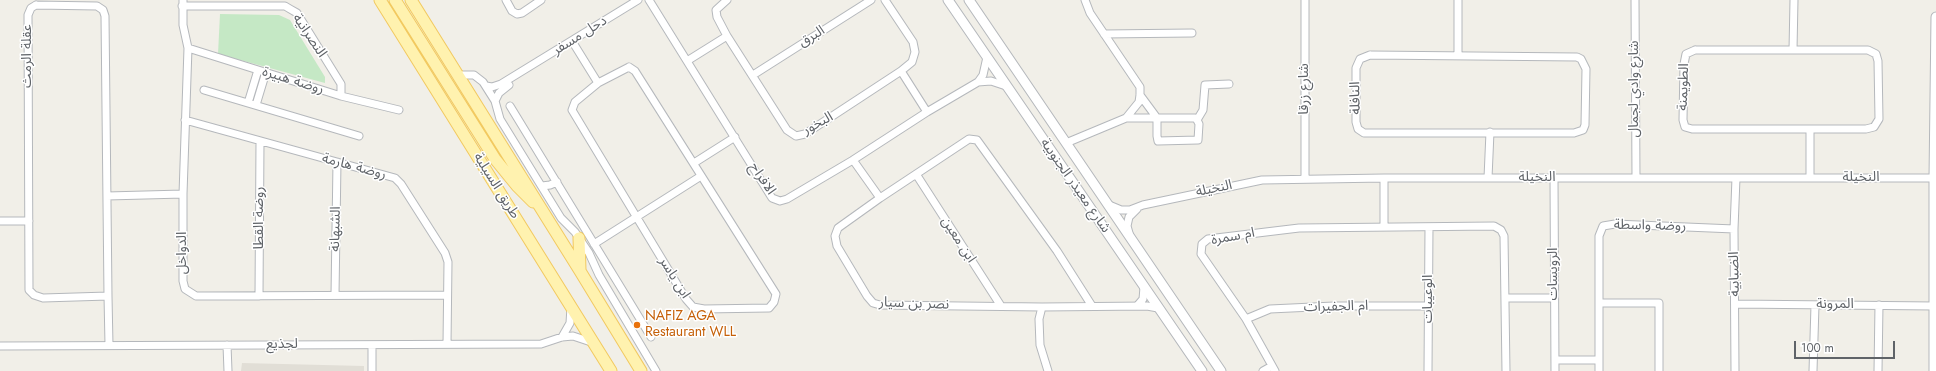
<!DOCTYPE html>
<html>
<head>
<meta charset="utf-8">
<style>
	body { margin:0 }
	#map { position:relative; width:1936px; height:371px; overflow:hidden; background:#f1efe8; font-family:Jost,sans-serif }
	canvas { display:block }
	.scale { position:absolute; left:1794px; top:341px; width:101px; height:18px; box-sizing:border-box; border:2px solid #5f6368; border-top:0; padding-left:5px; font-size:12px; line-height:14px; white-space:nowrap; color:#5f6368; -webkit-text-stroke:3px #fff; paint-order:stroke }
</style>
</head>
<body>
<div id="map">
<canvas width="1936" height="371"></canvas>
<div class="scale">100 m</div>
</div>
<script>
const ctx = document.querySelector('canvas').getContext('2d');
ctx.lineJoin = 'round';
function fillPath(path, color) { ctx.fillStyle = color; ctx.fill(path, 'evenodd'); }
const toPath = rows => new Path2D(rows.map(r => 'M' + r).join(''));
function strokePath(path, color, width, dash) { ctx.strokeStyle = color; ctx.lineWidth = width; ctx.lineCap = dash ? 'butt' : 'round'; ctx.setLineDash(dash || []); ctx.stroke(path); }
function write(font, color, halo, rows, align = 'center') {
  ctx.font = font + ' Jost,"Noto Sans Arabic",sans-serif'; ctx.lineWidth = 3; ctx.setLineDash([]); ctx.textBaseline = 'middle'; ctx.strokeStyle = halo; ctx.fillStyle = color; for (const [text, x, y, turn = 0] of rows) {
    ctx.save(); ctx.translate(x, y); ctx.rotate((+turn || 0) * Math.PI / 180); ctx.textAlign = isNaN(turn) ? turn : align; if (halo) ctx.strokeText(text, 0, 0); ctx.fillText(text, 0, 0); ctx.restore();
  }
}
fillPath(toPath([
	[242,363,364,366,364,371,241,371]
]), '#e1ded6');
fillPath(toPath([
	[220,14,279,15,290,20,325,77,325,83,218,54]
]), '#c5e8c5');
const minor = toPath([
	[183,0,183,25,188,48,183,194,183,281,185,289,196,296,447,295],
	[506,0,512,11,517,14,522,13,541,0],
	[649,0,772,198,780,201,787,199,853,160,927,112,978,82,983,75,987,57],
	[727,0,716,10,717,17,727,36,787,130,796,136,805,134,901,71,912,62,915,52,913,42,885,0],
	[1305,0,1305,179],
	[1635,0,1636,178],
	[36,5,97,6,103,10,105,16,108,296,43,298,34,295,29,290,28,15,31,8,36,5],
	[182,6,285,6,290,9,297,13,341,84,341,96],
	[1104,34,1192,33],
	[572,41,598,83],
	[188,48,341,96,399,110],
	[1695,50,1868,50,1876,54,1878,61,1879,119,1874,127,1866,129,1692,129,1685,127,1683,120,1684,64,1686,54,1695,50],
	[1793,50,1794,0],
	[1370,55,1577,57,1581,59,1586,69,1585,125,1583,130,1574,133,1364,133,1358,129,1356,122,1356,68,1360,59,1370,55],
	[1458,55,1458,0],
	[687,61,727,36],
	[629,67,635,71,776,294,774,302,769,308,704,309,693,307,686,299,575,115,572,110,575,102,598,83,629,67],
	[901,71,927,112],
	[459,75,474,75,483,82,495,101,500,119,561,218,575,232,589,253,599,275,656,371],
	[753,75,871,0],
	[978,82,991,81,1006,86],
	[486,86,492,87,501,84,638,0],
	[204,90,359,136],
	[1140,95,1157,118,1157,136,1158,141,1198,140,1199,124,1197,120,1203,110,1205,85,1229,84],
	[495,101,499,93,509,85],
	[248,103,258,70],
	[256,105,266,72],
	[510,106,651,337],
	[1126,118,1195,118,1197,120],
	[185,120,395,178,401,184,445,253,448,262,447,344],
	[1810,131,1810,178],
	[1066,143,1126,118,1139,102,1140,95,1140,87,1090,13,1085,0],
	[853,160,880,198],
	[694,163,735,137],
	[916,174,1001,306],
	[1384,178,1384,227],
	[1488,178,1490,132],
	[1554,178,1555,371],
	[542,186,550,185,557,182],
	[107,196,183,194],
	[1109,205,1121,210,1130,210,1143,205,1262,180,1384,178,1934,178],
	[0,221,29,221],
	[1129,233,1127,226,1129,217,1137,209],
	[594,244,701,176],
	[335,295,337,162],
	[108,296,109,345],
	[259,296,260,141],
	[1506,298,1554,298],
	[1600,303,1659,303,1659,371],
	[1735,304,1934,306],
	[1092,306,1057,251,977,140,969,139,880,198,838,228,835,236,837,246,867,296,873,303,880,305,1042,307,1147,306,1158,308],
	[1137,306,1143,299,1144,287],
	[1042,307,1039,319,1040,345,1048,371],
	[1246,319,1270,309,1334,306,1428,306],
	[562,337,570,323,571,307],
	[227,345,228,371],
	[372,345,372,371],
	[0,346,541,344,562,337,573,336,591,342],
	[1555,360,1599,360],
	[1263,371,1272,366],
	[1275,371,1246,319,1201,254,1202,244,1208,239,1299,228,1494,226,1501,230,1504,236,1506,371],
	[1428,371,1429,227],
	[1599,371,1599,236,1603,226,1615,224,1734,229],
	[1735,371,1734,229,1736,178],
	[1813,371,1815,305],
	[1878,371,1879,305]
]);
const tertiary = toPath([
	[948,0,1202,371],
	[969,0,1221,371],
	[1934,371,1934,178,1936,17]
]);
const primary = toPath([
	[380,0,611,371],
	[395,0,495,159,517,186,533,202],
	[411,0,580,271,641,371],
	[579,238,580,270]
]);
strokePath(minor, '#b5b8bc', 9);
strokePath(tertiary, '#b5b8bc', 11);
strokePath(primary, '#f2c960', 13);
strokePath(minor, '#fff', 7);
strokePath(tertiary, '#fff', 9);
strokePath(primary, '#fff2af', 11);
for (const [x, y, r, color] of [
	[637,325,4,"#e8710a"]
]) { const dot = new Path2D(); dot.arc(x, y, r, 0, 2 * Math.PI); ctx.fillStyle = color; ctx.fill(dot); strokePath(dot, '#fff', 1.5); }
write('14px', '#5f6368', '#fff', [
	["النصرانية",309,36,56],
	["دحل مسفر",580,36,-32],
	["البرق",812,37,-32],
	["عقلة الرمث",28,56,-90],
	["روضة هبيرة",293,81,17],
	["الطويمنة",1684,87,-88],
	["شارع زرقا",1305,89,-90],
	["شارع وادي لجمال",1635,89,-90],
	["النافلة",1356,98,-91],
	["البخور",818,124,-29],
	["روضة هارمة",354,167,15],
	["النخيلة",1537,178],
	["النخيلة",1861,178],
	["الافراح",762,179,56],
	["طريق السيلية",496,186,58],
	["شارع معيذر الجنوبية",1075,186,55],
	["النخيلة",1214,189,-12],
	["روضة القطا",260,218,-90],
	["روضة واسطة",1650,226,1],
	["الشبهانة",336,229,-89],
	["ام سمرة",1233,237,-10],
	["ابن معين",958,240,57],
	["الدواخل",183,253,-90],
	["الرويسات",1554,274,-90],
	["الضبابية",1735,274,-91],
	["ابن ياسر",674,278,58],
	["الوعيبات",1429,299,-90],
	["نصر بن سيار",914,304,2],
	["المرونة",1835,305],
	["ام الجفيرات",1336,307,-1],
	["لجذيع",282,345]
]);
write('14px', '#c56008', '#fff', [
	["NAFIZ AGA",645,317],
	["Restaurant WLL",645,333]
], 'left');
</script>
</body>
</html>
